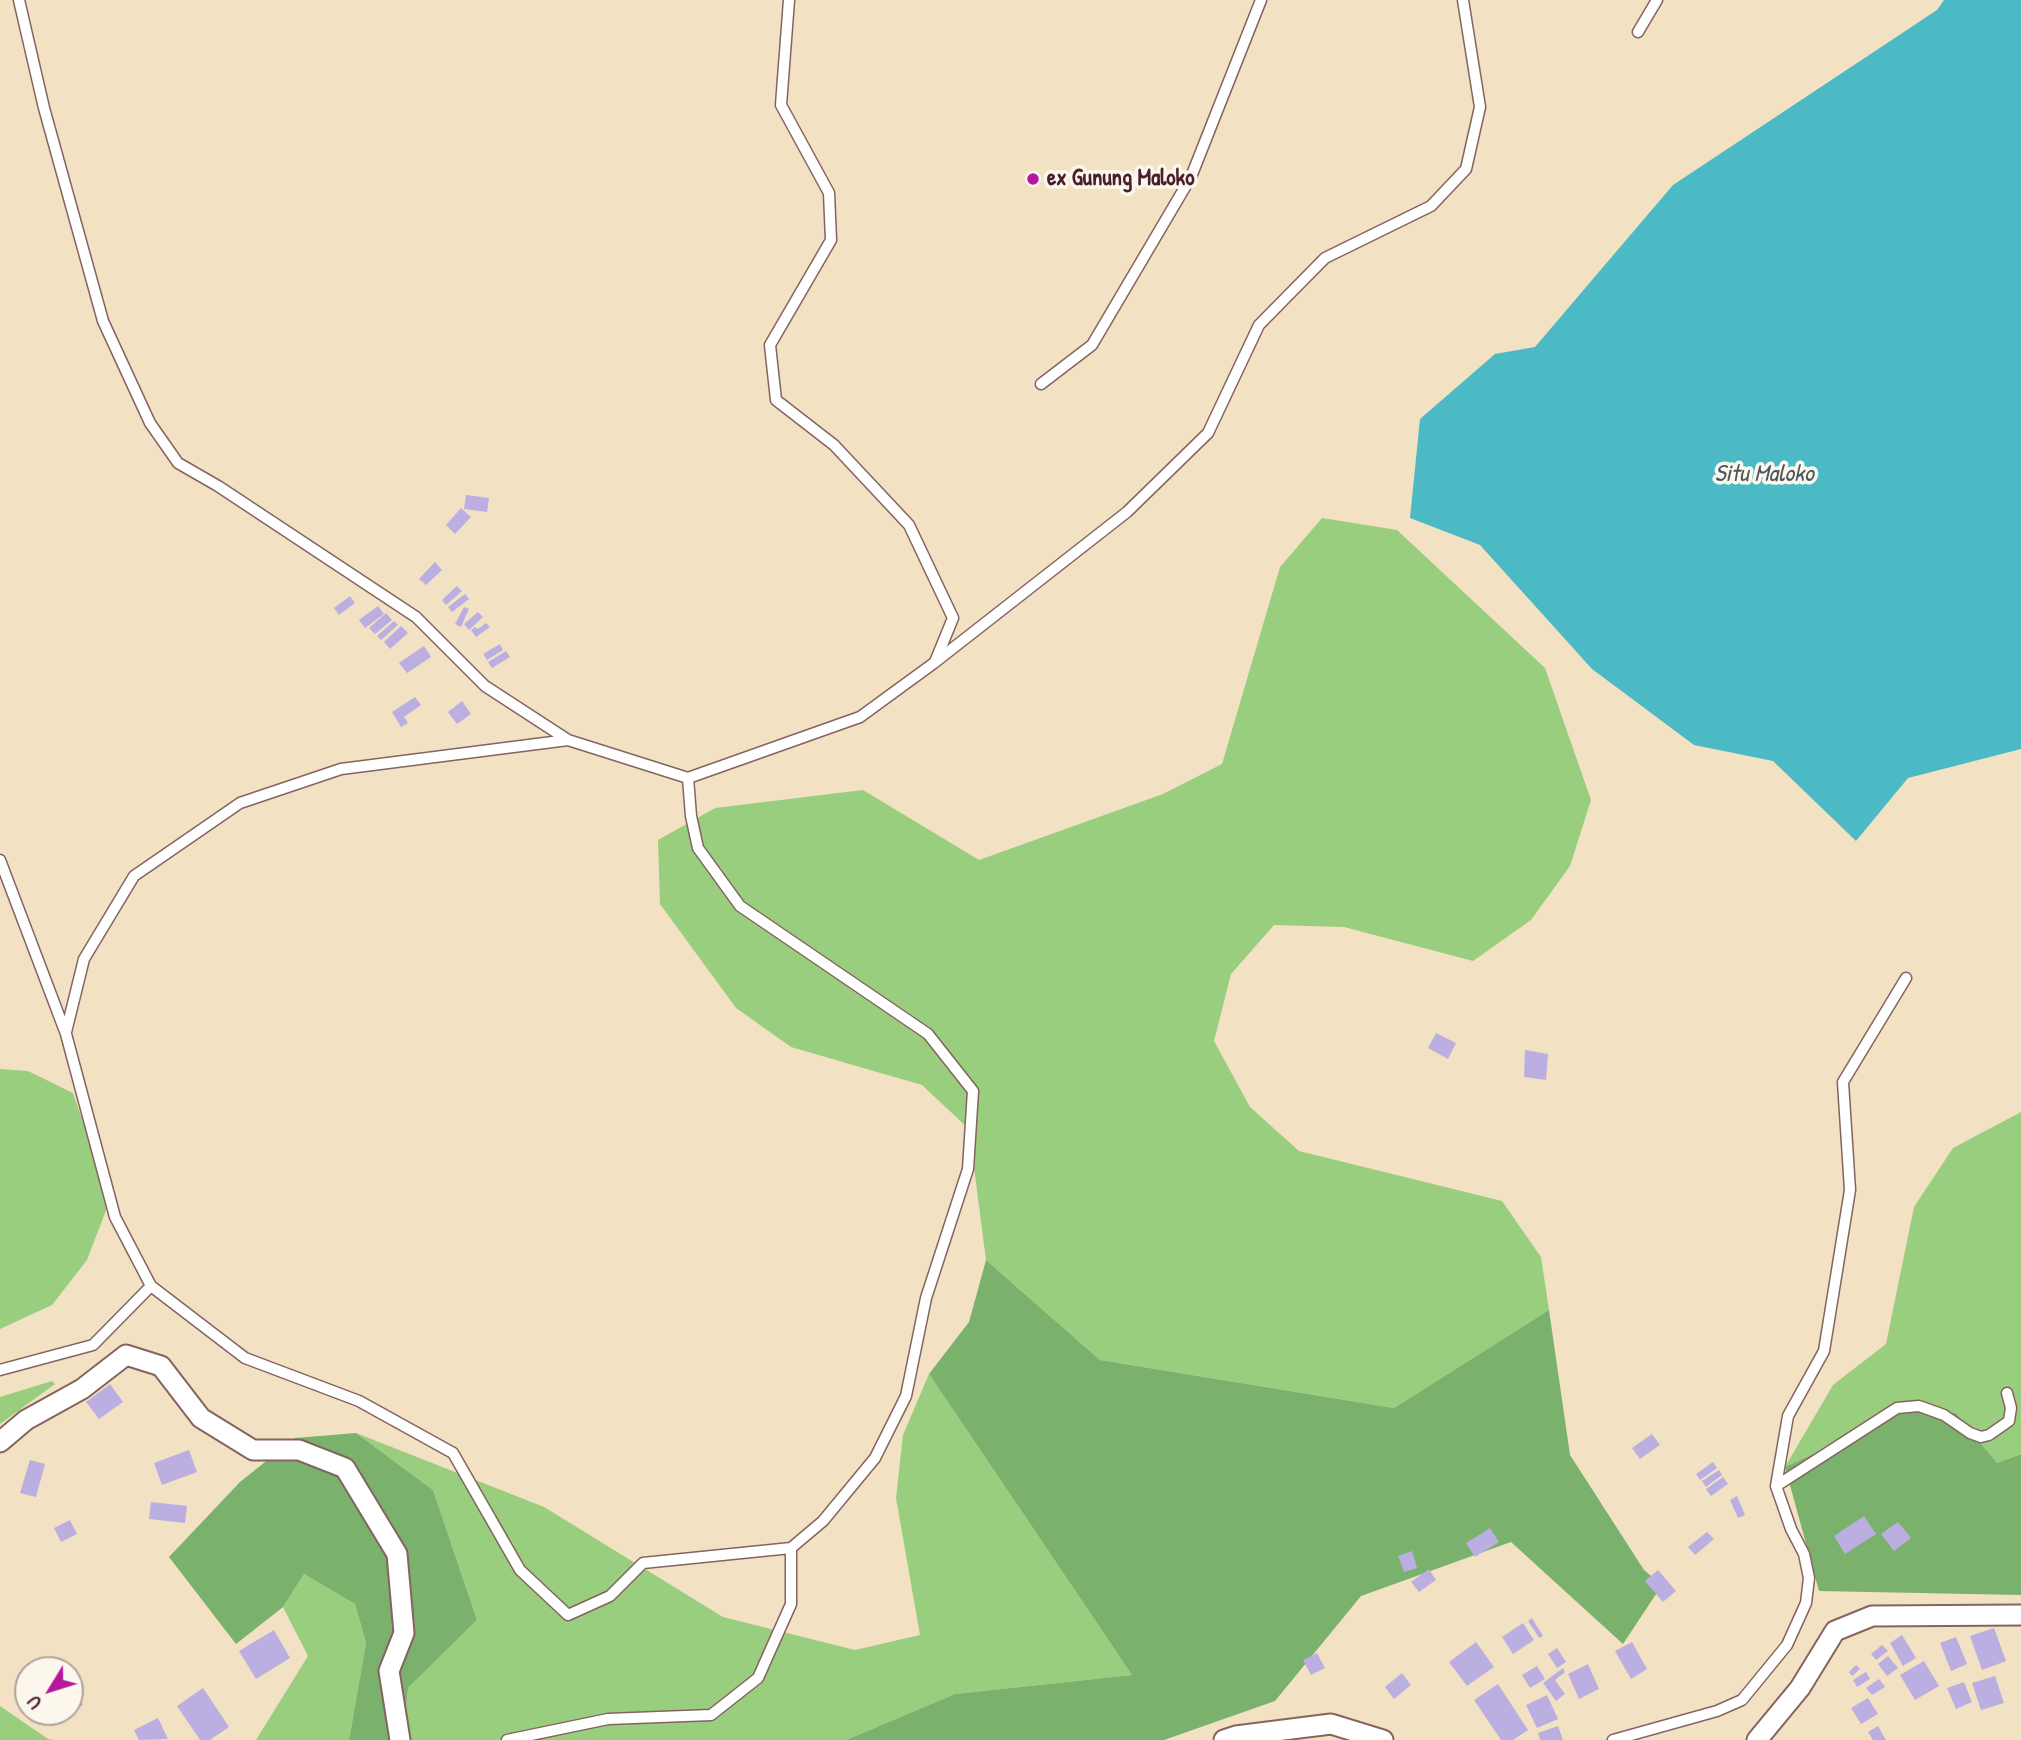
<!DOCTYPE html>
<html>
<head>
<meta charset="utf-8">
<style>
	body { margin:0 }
	#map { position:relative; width:2021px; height:1740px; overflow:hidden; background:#f2e1c3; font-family:"Patrick Hand",sans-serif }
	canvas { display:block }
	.north { position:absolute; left:14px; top:1656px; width:70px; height:70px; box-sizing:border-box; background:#fbf7ec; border:2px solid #b4a19f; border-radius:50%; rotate:232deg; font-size:19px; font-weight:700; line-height:28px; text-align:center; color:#4a1f2b }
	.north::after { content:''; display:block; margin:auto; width:24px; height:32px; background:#b5179e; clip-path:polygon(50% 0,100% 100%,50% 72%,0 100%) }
</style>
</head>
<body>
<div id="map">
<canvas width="2021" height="1740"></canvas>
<div class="north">U</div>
</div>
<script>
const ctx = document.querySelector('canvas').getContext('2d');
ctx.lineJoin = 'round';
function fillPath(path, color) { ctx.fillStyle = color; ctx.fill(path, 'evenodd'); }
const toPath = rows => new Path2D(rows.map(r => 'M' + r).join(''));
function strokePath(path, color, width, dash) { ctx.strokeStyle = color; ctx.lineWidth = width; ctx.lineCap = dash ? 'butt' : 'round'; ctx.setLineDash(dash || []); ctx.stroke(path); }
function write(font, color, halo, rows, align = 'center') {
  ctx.font = font + ' "Patrick Hand",sans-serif'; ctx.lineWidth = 7; ctx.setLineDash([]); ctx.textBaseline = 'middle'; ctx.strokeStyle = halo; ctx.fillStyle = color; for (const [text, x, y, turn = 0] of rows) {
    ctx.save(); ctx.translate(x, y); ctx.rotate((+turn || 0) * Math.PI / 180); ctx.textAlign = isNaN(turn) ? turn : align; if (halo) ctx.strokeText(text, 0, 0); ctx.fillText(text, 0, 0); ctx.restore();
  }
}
fillPath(toPath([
	[1322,518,1397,530,1545,668,1591,800,1570,866,1531,920,1473,961,1344,927,1274,925,1231,974,1214,1041,1250,1107,1299,1151,1502,1201,1541,1257,1549,1310,1394,1408,1100,1360,986,1260,969,1129,922,1085,791,1047,736,1008,660,904,658,840,715,808,863,790,979,860,1163,794,1222,764,1280,567],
	[0,1069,28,1071,73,1093,110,1200,87,1260,52,1305,0,1329],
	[2021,1112,2021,1454,1997,1463,1956,1413,1906,1411,1785,1467,1833,1385,1886,1344,1914,1207,1953,1148],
	[929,1374,1132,1675,955,1694,846,1740,403,1740,408,1688,477,1620,433,1490,356,1433,544,1507,723,1617,855,1650,920,1635,896,1498,903,1435],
	[52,1381,55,1384,0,1424,0,1397],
	[304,1574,355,1604,366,1643,349,1740,256,1740,308,1656,283,1607],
	[0,1706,48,1739,55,1740,0,1740]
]), '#99ce7e');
fillPath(toPath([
	[986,1260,1100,1360,1394,1408,1549,1310,1570,1455,1644,1570,1662,1585,1623,1644,1511,1542,1361,1596,1275,1701,1164,1740,846,1740,955,1694,1132,1675,929,1374,969,1322],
	[1906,1411,1956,1413,1997,1463,2021,1454,2021,1595,1819,1591,1785,1467],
	[356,1433,433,1490,477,1620,408,1688,403,1740,349,1740,366,1643,355,1604,304,1574,283,1607,236,1644,169,1557,240,1482,295,1438]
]), '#7ab16d');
fillPath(toPath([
	[1944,0,2021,0,2021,749,1908,778,1856,841,1773,761,1694,745,1592,669,1480,545,1410,518,1420,419,1495,354,1535,347,1673,185,1937,10]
]), '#4cbac4');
fillPath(toPath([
	[466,495,489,498,487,512,464,509],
	[461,508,471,517,455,534,446,525],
	[435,562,442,570,426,585,419,579],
	[457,586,462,591,446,605,442,600],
	[465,594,469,599,452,612,448,607],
	[350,596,355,603,339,615,334,608],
	[378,606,384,614,365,628,359,620],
	[464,607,469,609,461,627,455,624],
	[478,612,483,617,469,630,464,624],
	[386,613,392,620,375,634,369,628],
	[394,621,398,625,381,640,377,636],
	[486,623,490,627,476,637,471,630,475,627,478,629],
	[401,626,408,633,390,649,384,642],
	[500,644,503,650,487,660,483,654],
	[424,646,431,657,407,673,399,663],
	[506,651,510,657,492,668,488,662],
	[415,697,421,705,404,717,408,723,401,727,392,712],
	[462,701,471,714,457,724,448,712],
	[1436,1033,1456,1043,1448,1059,1428,1048],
	[1525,1050,1548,1054,1546,1080,1524,1077],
	[110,1384,123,1402,99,1419,86,1402],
	[1652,1434,1660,1445,1640,1459,1632,1448],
	[189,1450,197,1472,162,1485,154,1463],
	[30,1460,45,1464,36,1497,20,1493],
	[1713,1462,1717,1468,1700,1480,1696,1474],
	[1719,1470,1722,1475,1706,1487,1702,1481],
	[1723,1477,1728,1484,1711,1496,1706,1489],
	[1737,1496,1745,1515,1738,1518,1730,1500],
	[151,1502,187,1506,185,1523,149,1519],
	[1864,1516,1876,1534,1845,1554,1834,1536],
	[70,1520,77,1534,61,1542,54,1528],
	[1898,1522,1911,1538,1894,1551,1881,1534],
	[1490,1528,1499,1542,1475,1557,1466,1543],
	[1707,1532,1714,1539,1695,1555,1688,1547],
	[1412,1551,1417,1568,1404,1572,1398,1556],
	[1429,1569,1436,1580,1419,1592,1411,1582],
	[1658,1570,1676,1591,1663,1602,1645,1581],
	[1532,1618,1543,1636,1539,1638,1528,1621],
	[1523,1623,1534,1640,1513,1654,1502,1637],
	[1994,1628,2006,1661,1982,1670,1970,1636],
	[274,1630,290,1658,256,1679,239,1651],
	[1902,1635,1916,1658,1903,1666,1890,1643],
	[1956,1637,1967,1664,1951,1671,1940,1643],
	[1476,1642,1494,1667,1467,1686,1449,1662],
	[1632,1642,1647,1669,1631,1679,1615,1651],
	[1882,1645,1888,1651,1876,1660,1871,1654],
	[1557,1648,1566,1662,1557,1668,1548,1654],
	[1317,1653,1325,1668,1311,1675,1303,1660],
	[1888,1656,1898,1668,1887,1676,1878,1664],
	[1924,1661,1939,1686,1915,1700,1900,1675],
	[1588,1664,1599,1689,1579,1699,1568,1674],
	[1856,1665,1860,1669,1852,1676,1849,1672],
	[1537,1666,1545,1679,1530,1688,1522,1675],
	[1563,1668,1565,1672,1555,1680,1565,1694,1556,1701,1543,1683],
	[1866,1672,1870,1679,1857,1687,1853,1680],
	[1402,1673,1411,1685,1394,1699,1385,1687],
	[1995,1676,2004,1703,1981,1710,1972,1683],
	[1879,1679,1885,1687,1872,1695,1866,1688],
	[70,1682,83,1705,60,1718,56,1712,70,1712],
	[1964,1682,1972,1702,1956,1709,1947,1688],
	[1498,1684,1528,1730,1513,1740,1501,1740,1474,1700],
	[203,1688,229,1727,210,1740,200,1740,177,1706],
	[1547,1695,1558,1719,1537,1728,1526,1705],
	[1868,1698,1878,1714,1861,1724,1851,1708],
	[158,1718,168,1739,139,1740,134,1730],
	[1558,1726,1563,1740,1540,1740,1538,1733],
	[1878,1726,1886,1740,1873,1740,1868,1732]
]), '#baafe0');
const lane = toPath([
	[19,0,44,108,103,321,150,423,178,463,218,486,416,617,485,686,568,740,688,778,860,717,934,663,1127,512,1208,433,1259,325,1325,258,1431,206,1466,169,1480,107,1463,0],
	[789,0,781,105,829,193,831,240,770,345,776,400,834,445,909,525,953,618,935,662],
	[1638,32,1657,0],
	[1041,384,1092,345,1191,177,1261,0],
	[0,860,66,1034,115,1217,151,1286,245,1358,359,1401,453,1453,520,1570,568,1615,610,1596,643,1563,791,1548,823,1521,875,1458,906,1396,926,1298,968,1169,973,1091,928,1034,740,906,698,848,691,816,688,778],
	[66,1032,84,959,134,876,240,803,341,769,568,740],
	[0,1370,93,1345,151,1286],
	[1776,1486,1897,1408,1919,1406,1944,1415,1970,1433,1981,1437,1989,1435,2009,1421,2011,1408,2007,1393],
	[507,1740,608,1719,711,1715,758,1678,791,1604,791,1548],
	[1613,1740,1717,1711,1742,1700,1787,1645,1806,1603,1809,1578,1804,1554,1791,1529,1776,1486,1788,1416,1824,1351,1850,1190,1843,1082,1906,978]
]);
const street = toPath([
	[0,1442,26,1420,82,1389,126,1355,161,1366,201,1418,253,1450,299,1450,345,1468,397,1554,404,1633,389,1671,400,1740],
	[1224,1740,1236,1736,1331,1724,1383,1740],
	[1757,1740,1800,1688,1835,1631,1872,1616,2021,1615]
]);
strokePath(lane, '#856360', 13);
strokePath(street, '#856360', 23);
strokePath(lane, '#fff', 10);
strokePath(street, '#fff', 19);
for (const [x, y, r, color] of [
	[1033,179,7,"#b5179e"]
]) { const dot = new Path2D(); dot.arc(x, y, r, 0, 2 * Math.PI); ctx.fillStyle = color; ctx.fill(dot); strokePath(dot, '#fbf7ec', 2.5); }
write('bold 23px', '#4a1f2b', '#fbf7ec', [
	["ex Gunung Maloko",1047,179]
], 'left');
write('italic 24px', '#4b5561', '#fbf7ec', [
	["Situ Maloko",1764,475]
]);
</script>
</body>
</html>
